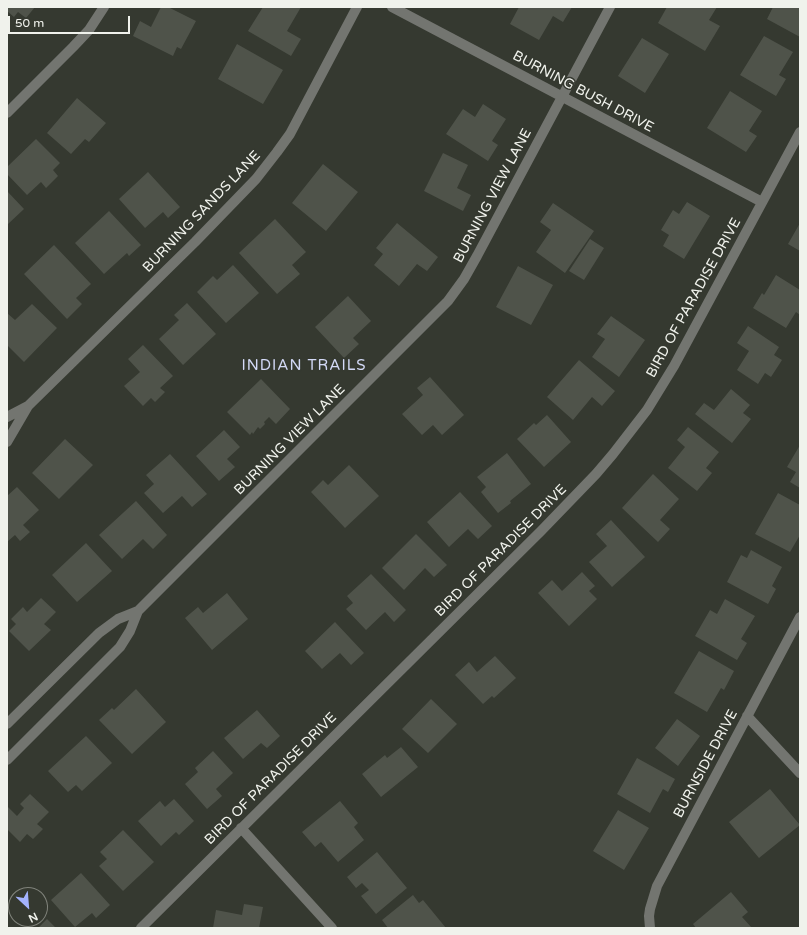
<!DOCTYPE html>
<html>
<head>
<meta charset="utf-8">
<style>
	body { margin:0 }
	#map { position:relative; width:807px; height:935px; overflow:hidden; background:#353930; font-family:"Varela Round",sans-serif }
	canvas { display:block }
	.frame { position:absolute; inset:0; border:8px solid #f0f2ec; pointer-events:none }
	.north { position:absolute; left:8px; top:887px; width:40px; height:40px; box-sizing:border-box; background:#353930; border:1px solid #80837b; border-radius:50%; rotate:154deg; font-size:11px; font-weight:700; line-height:16px; text-align:center; color:#f0f2ec }
	.north::after { content:''; display:block; margin:auto; width:14px; height:18px; background:#a3b2fd; clip-path:polygon(50% 0,100% 100%,50% 72%,0 100%) }
	.scale { position:absolute; left:8px; top:16px; width:122px; height:18px; box-sizing:border-box; border:2px solid #f0f2ec; border-top:0; padding-left:5px; font-size:12px; line-height:14px; white-space:nowrap; color:#f0f2ec; -webkit-text-stroke:3px #353930; paint-order:stroke }
</style>
</head>
<body>
<div id="map">
<canvas width="807" height="935"></canvas>
<div class="frame"></div>
<div class="north">N</div>
<div class="scale">50 m</div>
</div>
<script>
const ctx = document.querySelector('canvas').getContext('2d');
ctx.lineJoin = 'round';
function fillPath(path, color) { ctx.fillStyle = color; ctx.fill(path, 'evenodd'); }
const toPath = rows => new Path2D(rows.map(r => 'M' + r).join(''));
function strokePath(path, color, width, dash) { ctx.strokeStyle = color; ctx.lineWidth = width; ctx.lineCap = dash ? 'butt' : 'round'; ctx.setLineDash(dash || []); ctx.stroke(path); }
function write(font, color, halo, rows, align = 'center') {
  ctx.font = font + ' "Varela Round",sans-serif'; ctx.lineWidth = 3; ctx.setLineDash([]); ctx.textBaseline = 'middle'; ctx.strokeStyle = halo; ctx.fillStyle = color; for (const [text, x, y, turn = 0] of rows) {
    ctx.save(); ctx.translate(x, y); ctx.rotate((+turn || 0) * Math.PI / 180); ctx.textAlign = isNaN(turn) ? turn : align; if (halo) ctx.strokeText(text, 0, 0); ctx.fillText(text, 0, 0); ctx.restore();
  }
}
fillPath(toPath([
	[7,7,35,7,26,18,18,12,14,17,7,11],
	[161,7,168,7,196,21,181,49,177,47,173,56,133,36,140,21,151,27],
	[263,7,301,7,287,31,301,39,291,56,248,31],
	[519,7,572,7,563,22,553,16,539,40,510,24],
	[667,7,717,7,709,20,720,26,705,51,658,23],
	[773,7,800,7,800,37,767,19],
	[764,36,793,52,779,75,786,79,776,96,740,75],
	[642,38,669,54,645,93,618,76],
	[237,44,283,70,263,104,218,79],
	[730,91,762,111,749,131,757,136,746,152,707,128],
	[77,98,106,123,89,142,85,139,71,154,47,133],
	[483,104,506,119,492,141,498,145,488,161,446,134,463,109,475,117],
	[36,139,60,163,53,170,58,176,46,188,41,182,27,195,7,174,7,167],
	[443,153,468,165,457,188,471,195,463,211,424,191],
	[323,164,358,192,326,231,292,203],
	[148,172,180,207,168,218,163,212,145,228,119,199],
	[7,191,24,209,7,225],
	[687,202,710,216,684,259,663,246,669,235,661,230,673,210,679,214],
	[553,203,594,231,565,273,536,252,551,230,540,222],
	[109,211,141,245,129,256,127,253,104,274,75,243],
	[275,219,306,252,292,265,300,274,277,294,239,253],
	[397,223,438,257,427,271,417,264,399,286,374,265,383,254,376,248],
	[800,223,800,251,788,244],
	[590,239,604,248,584,280,569,271],
	[54,245,91,284,76,298,82,304,67,319,24,274],
	[233,265,259,293,226,323,197,292,213,276,217,280],
	[518,266,553,285,531,325,496,307],
	[776,275,800,290,800,315,796,312,786,328,753,308,762,293,764,295],
	[348,296,371,321,353,338,359,344,344,358,315,327],
	[187,303,216,334,183,365,159,339,179,320,174,315],
	[32,304,57,328,24,362,7,345,7,313,15,320],
	[611,316,645,340,619,377,592,357,605,339,597,334],
	[748,326,779,347,774,355,782,360,771,377,765,373,758,384,737,370,749,351,737,343],
	[143,345,173,376,160,388,165,392,155,402,151,398,143,406,124,386,140,372,128,359],
	[579,360,615,391,602,406,592,397,573,420,547,397],
	[430,377,464,415,442,435,433,425,422,435,402,414,423,395,417,388],
	[261,379,290,409,276,424,269,417,264,422,265,424,260,429,258,427,253,434,252,432,250,435,227,412],
	[731,389,750,405,743,413,751,419,732,443,695,414,704,403,714,410],
	[547,415,571,442,544,467,517,439,534,423,536,425],
	[688,427,719,452,706,468,712,473,697,491,668,468,685,447,677,440],
	[224,430,240,447,227,459,235,467,219,481,196,456],
	[65,439,93,465,59,499,32,473],
	[800,445,800,488,790,482,796,472,787,467],
	[507,453,531,484,510,501,511,503,498,513,481,492,486,487,477,477],
	[170,454,207,494,192,507,182,496,163,513,144,493,154,484,146,475],
	[349,465,379,496,345,528,311,492,323,480,328,485],
	[653,474,679,499,660,520,670,529,658,542,622,508],
	[17,487,39,510,23,525,30,532,20,541,15,535,7,542,7,496],
	[460,492,492,526,478,539,468,529,449,547,427,522],
	[778,493,800,505,800,535,790,552,755,534],
	[136,501,167,535,153,549,143,539,122,559,99,535],
	[611,520,645,557,612,587,589,562,607,546,596,534],
	[416,534,447,565,434,577,425,568,404,590,382,568],
	[86,543,112,571,77,602,52,575],
	[751,550,782,567,772,586,776,589,768,604,727,582,741,555,747,558],
	[582,572,595,586,589,591,597,599,569,626,538,593,552,580,562,591],
	[371,574,406,610,394,622,385,612,366,630,346,609,353,603,347,596],
	[227,593,248,619,212,650,185,618,198,607,203,613],
	[41,598,56,612,44,624,51,630,29,651,9,631,16,624,11,619,23,607,27,612],
	[725,599,755,616,741,639,747,643,737,660,695,636,710,610,717,614],
	[335,622,364,653,351,665,340,653,322,669,305,651],
	[699,651,734,671,724,690,721,688,707,712,674,693],
	[495,656,516,678,494,698,492,696,483,704,455,675,469,662,477,672],
	[136,689,166,722,132,754,99,720,112,708,114,710],
	[431,699,457,724,428,753,402,729],
	[257,710,280,736,267,748,261,743,243,759,224,738],
	[677,719,700,736,678,766,655,748],
	[86,736,112,763,82,791,76,785,68,792,48,771],
	[401,747,418,767,381,797,362,774,385,755,387,758],
	[213,751,233,773,216,789,222,796,207,809,185,784,198,772,195,768],
	[637,758,675,779,668,792,663,789,650,813,617,794],
	[770,789,800,825,759,858,729,822],
	[30,794,49,812,37,824,43,829,33,839,27,834,20,842,7,829,7,806,17,816,24,808,20,804],
	[174,799,194,821,179,835,176,832,161,846,138,821,160,801,165,807],
	[340,801,358,823,354,827,364,840,338,862,321,842,315,847,302,832],
	[618,810,649,828,624,870,593,851],
	[123,830,154,862,123,891,99,866,107,859,100,852],
	[377,852,407,888,376,914,361,896,369,890,362,883,356,888,347,877],
	[81,873,110,905,96,918,92,913,75,927,51,900],
	[731,892,748,912,742,917,752,928,696,928,693,924],
	[413,895,419,903,423,900,446,928,388,928,382,920],
	[244,904,263,907,259,928,213,928,216,910,242,915],
	[47,919,56,928,38,928]
]), '#4f534a');
strokePath(toPath([
	[392,7,762,202],
	[7,113,73,47,89,30,104,7],
	[7,417,28,406,195,242,256,179,277,152,290,134,357,7],
	[7,442,28,406],
	[747,716,800,773],
	[7,724,99,633,118,619,138,611,448,301,464,279,477,256,610,7],
	[7,760,120,647,130,631,138,611],
	[241,828,332,928],
	[141,928,541,531,596,474,613,454,647,410,674,366,800,132],
	[650,928,649,916,650,909,657,886,800,617]
]), '#737570', 10);
write('14px', '#f0f2ec', '#353930', [
	["BURNING BUSH DRIVE",583,92,28],
	["BURNING VIEW LANE",493,196,-62],
	["BURNING SANDS LANE",202,212,-46],
	["BIRD OF PARADISE DRIVE",694,298,-61],
	["BURNING VIEW LANE",290,440,-45],
	["BIRD OF PARADISE DRIVE",501,551,-45],
	["BURNSIDE DRIVE",706,764,-62],
	["BIRD OF PARADISE DRIVE",271,779,-45]
]);
ctx.letterSpacing = '1px';
write('15px', '#d3d9f6', '#353930', [
	["INDIAN TRAILS",304,366]
]);
ctx.letterSpacing = '0px';
</script>
</body>
</html>
